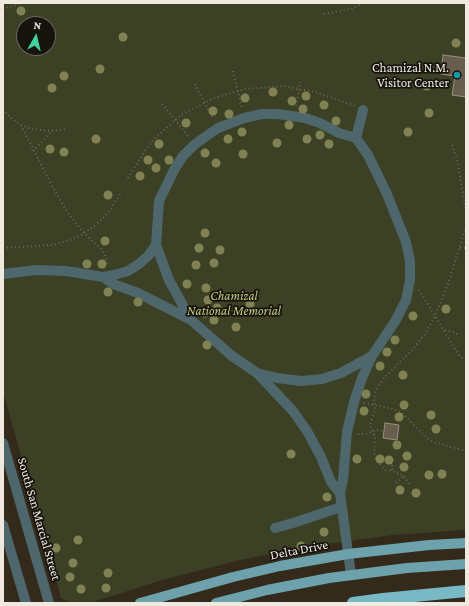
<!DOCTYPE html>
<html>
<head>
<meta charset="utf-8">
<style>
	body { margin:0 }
	#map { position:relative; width:469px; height:606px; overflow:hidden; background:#332a1b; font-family:"Crimson Pro",serif }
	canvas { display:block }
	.frame { position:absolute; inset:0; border:4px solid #efe9e0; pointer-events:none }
	.north { position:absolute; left:16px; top:16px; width:40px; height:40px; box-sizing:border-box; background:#17130d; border:1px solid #6d6961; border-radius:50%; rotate:8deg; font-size:11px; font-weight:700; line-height:16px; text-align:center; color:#efe9e0 }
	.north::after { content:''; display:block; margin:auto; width:14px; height:18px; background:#41d4a1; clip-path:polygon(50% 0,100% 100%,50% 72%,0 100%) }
</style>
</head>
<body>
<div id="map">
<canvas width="469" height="606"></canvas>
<div class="frame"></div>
<div class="north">N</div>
</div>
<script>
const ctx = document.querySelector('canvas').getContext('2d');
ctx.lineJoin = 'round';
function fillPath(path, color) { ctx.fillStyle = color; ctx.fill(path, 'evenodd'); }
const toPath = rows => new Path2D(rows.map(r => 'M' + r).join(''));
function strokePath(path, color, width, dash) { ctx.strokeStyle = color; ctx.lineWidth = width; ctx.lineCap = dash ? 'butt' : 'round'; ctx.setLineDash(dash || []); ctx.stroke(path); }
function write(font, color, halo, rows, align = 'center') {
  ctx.font = font + ' "Crimson Pro",serif'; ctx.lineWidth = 3.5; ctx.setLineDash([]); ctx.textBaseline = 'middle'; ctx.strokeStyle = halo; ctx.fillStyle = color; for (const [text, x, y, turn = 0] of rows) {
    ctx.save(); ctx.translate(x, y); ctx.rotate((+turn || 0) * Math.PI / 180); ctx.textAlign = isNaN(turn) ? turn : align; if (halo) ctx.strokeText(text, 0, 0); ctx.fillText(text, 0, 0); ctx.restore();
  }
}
fillPath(toPath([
	[3,3,466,3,466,530,393,535,319,545,240,560,162,580,90,603,71,603,61,598,3,392],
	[24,24,48,24,48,48,24,48]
]), '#3c4024');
const building = toPath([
	[443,55,466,58,466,97,452,95,455,76,441,74,443,55],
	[385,423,399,425,397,440,383,438,385,423]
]);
fillPath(building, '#685e4d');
strokePath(building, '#998f7d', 1);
strokePath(toPath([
	[3,9,21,3],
	[324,14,351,9,363,3],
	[233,71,242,109],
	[195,84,213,119],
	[162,104,188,136],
	[296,106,300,82],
	[3,109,11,118,21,125,32,129,52,131,67,129],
	[21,125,52,186,68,213,84,233,101,249,105,255,107,265],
	[452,145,457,159,466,212],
	[33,151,52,131],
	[128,178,146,149,155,138,181,115,212,99,227,94,245,89,283,86,315,92,355,106],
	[3,248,53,245,76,238,93,227,102,219,110,210,121,193],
	[460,248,466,248],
	[419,290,458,354,462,358,466,359],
	[445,330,453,332,458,335],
	[364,403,393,409,401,412,427,438,433,442,466,451],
	[358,434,365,434,377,430,384,431],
	[392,461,392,471],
	[396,483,404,476],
	[409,484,404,476,392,471,386,470,381,466,376,458,374,452,375,437,370,425,375,410,374,397,376,390,385,377,413,349,425,334,435,316,448,284,466,227]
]), '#6f675a', 2, [1, 3]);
strokePath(toPath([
	[356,138,363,110],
	[3,274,36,270,66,271,103,277,114,275,128,271,139,264,148,256,156,245],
	[103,277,113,284,138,293,191,320],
	[257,373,293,411,307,431,321,457,331,482,340,493],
	[3,443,49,603],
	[3,525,26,603],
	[275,528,293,523,341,507],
	[351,575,340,493,343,480,347,432,354,402,362,378,372,356,396,320,406,300,410,280,410,261,406,242,387,194,368,155,356,138,339,133,320,123,305,118,278,114,262,114,244,118,218,128,195,144,183,156,174,170,159,201,156,245,169,280,191,320,232,356,257,373,277,378,301,381,322,379,341,373,372,356]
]), '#4e676c', 10);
strokePath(toPath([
	[140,603,233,577,280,566,348,554,429,545,466,543],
	[216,603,267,590,329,578,407,568,466,564]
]), '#6da2ad', 10);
strokePath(toPath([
	[353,603,383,599,466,591]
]), '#79b9c6', 12);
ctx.fillStyle = '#808253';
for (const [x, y] of [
	[21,11],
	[123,37],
	[456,43],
	[100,69],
	[64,76],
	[427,86],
	[52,88],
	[273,92],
	[306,96],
	[245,98],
	[292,101],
	[324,105],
	[303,109],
	[213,111],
	[429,113],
	[229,114],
	[336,121],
	[186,123],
	[289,125],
	[242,132],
	[408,132],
	[320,135],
	[96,139],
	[228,139],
	[307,139],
	[277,143],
	[159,144],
	[329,144],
	[50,149],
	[64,152],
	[205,153],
	[243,154],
	[148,160],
	[169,160],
	[216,163],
	[156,168],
	[140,176],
	[108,195],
	[205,233],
	[105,241],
	[199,248],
	[220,250],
	[214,263],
	[87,264],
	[102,264],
	[196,265],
	[187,284],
	[206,288],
	[108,292],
	[208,300],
	[138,302],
	[250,304],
	[217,308],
	[446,309],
	[205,313],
	[413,316],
	[214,320],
	[236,327],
	[395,340],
	[207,345],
	[387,352],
	[380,366],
	[403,375],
	[366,394],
	[404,405],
	[364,411],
	[431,415],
	[399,417],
	[436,429],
	[397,445],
	[291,454],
	[407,456],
	[357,459],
	[380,459],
	[389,460],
	[404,467],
	[442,474],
	[429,475],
	[400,490],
	[416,493],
	[327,497],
	[324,532],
	[78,540],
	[301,546],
	[56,548],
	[73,563],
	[108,573],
	[70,577],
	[106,588],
	[81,589]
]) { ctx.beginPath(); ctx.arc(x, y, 4.5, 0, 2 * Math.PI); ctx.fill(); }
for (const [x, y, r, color] of [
	[457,75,4,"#0f9aa8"]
]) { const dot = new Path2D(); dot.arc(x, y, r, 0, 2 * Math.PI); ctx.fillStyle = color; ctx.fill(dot); strokePath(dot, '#17130d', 1.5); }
write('13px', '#efe9e0', '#17130d', [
	["Chamizal N.M.",449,68],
	["Visitor Center",449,83]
], 'right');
write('italic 13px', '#bfca80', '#17130d', [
	["Chamizal",234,296],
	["National Memorial",234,311]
]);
write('13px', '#efe9e0', '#17130d', [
	["South San Marcial Street",39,519,74],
	["Delta Drive",299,550,-11]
]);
</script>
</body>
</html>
